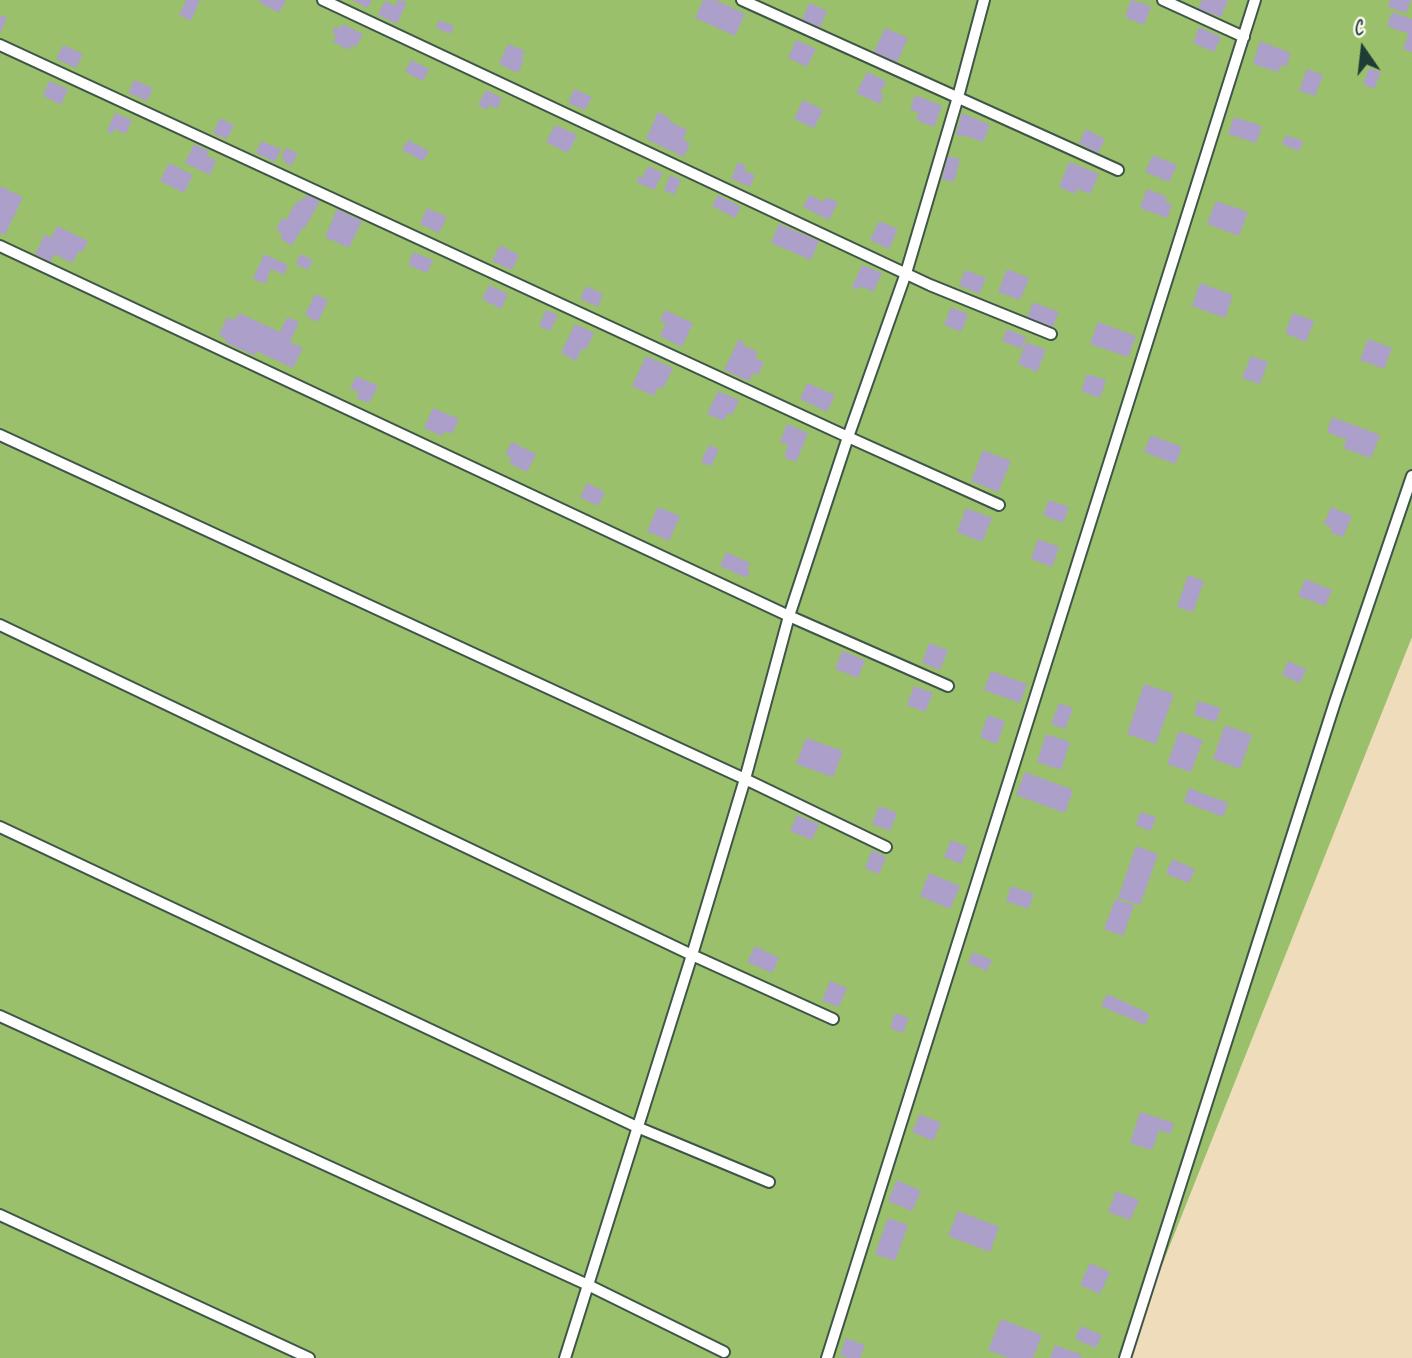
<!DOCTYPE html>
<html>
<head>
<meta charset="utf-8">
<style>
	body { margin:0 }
	#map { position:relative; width:1412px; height:1358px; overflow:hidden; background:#efdcbb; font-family:Caveat,sans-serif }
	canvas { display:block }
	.north { position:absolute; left:1328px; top:14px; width:70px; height:70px; -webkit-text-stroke:5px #fbf7ec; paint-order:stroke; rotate:346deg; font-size:19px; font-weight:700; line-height:28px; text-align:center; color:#1f3d34 }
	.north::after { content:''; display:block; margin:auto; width:24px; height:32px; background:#1f3d34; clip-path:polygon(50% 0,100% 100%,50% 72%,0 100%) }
</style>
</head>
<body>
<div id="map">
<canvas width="1412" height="1358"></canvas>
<div class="north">С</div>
</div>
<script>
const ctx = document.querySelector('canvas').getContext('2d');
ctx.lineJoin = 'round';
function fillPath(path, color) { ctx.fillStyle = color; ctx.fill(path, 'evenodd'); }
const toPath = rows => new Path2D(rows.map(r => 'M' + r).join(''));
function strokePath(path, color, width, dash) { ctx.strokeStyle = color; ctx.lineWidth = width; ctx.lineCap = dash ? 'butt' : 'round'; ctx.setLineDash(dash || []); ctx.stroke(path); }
fillPath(toPath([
	[0,0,1412,0,1412,637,1125,1358,0,1358]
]), '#9ac06b');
fillPath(toPath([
	[186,0,200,0,191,21,179,15],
	[260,0,286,0,279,13,259,2],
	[352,0,372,0,368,8],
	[398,0,407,2,397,24,378,15,385,1,395,6],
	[703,0,715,0,745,14,735,36,695,18],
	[1131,0,1151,6,1144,25,1125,17],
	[1202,0,1228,0,1221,17,1198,9],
	[1390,0,1411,0,1406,13,1388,7],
	[809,3,827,11,820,27,802,20],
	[1392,12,1412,19,1412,52,1403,49,1409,34,1387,26],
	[0,15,7,18,0,33],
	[439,20,454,26,451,34,436,28],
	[343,24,363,34,356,47,352,45,349,50,333,42,336,35,332,33,335,26,341,28],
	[1199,27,1221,37,1214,52,1193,43],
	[885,28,908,38,897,62,874,52],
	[796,40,816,49,807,67,788,58],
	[1260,41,1291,53,1286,67,1281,65,1278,72,1253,64],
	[508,44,525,51,521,59,524,60,518,73,499,64],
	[63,45,83,54,76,68,56,59],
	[411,60,429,69,423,81,405,72],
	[1369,68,1381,72,1374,89,1363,84],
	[1307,69,1323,75,1315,96,1299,91],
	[867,72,886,81,880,93,884,95,880,104,856,93],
	[134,80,153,88,147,101,128,93],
	[49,81,68,89,61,105,43,96],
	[574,89,592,97,585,110,568,103],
	[486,90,502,98,497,109,489,105,487,110,478,105],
	[915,95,942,106,934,127,916,120,919,113,910,109],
	[803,100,823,110,814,128,794,119],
	[658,112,670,118,669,121,687,130,683,140,690,143,684,157,646,139],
	[115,113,132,120,126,134,114,129,112,134,107,131],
	[962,113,990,125,983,142,963,135,962,137,956,135],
	[1234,117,1262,126,1256,143,1228,134],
	[220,118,234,125,227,139,213,133],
	[555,125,577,135,568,153,546,142],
	[1086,129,1105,139,1098,153,1079,143],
	[1286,135,1303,141,1299,151,1282,144],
	[408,140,429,151,423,161,402,150],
	[261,141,281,149,275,162,256,153],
	[194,144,209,151,207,156,216,160,210,175,185,163],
	[286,148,298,153,291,166,284,162,285,159,281,158],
	[1153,155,1177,165,1169,182,1145,172],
	[948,156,960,159,954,182,942,179],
	[738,162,746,166,744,171,755,175,750,187,731,179],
	[1069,162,1099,174,1090,194,1077,189,1075,194,1059,187],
	[169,163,193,175,184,193,160,181],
	[648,166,663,173,654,190,636,182,639,176,642,178],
	[670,175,681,180,674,195,664,190],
	[0,186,23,197,5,235,0,233],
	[1147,189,1167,197,1165,202,1172,205,1167,218,1140,208],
	[308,195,320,201,304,229,302,228,292,246,280,238,282,233,276,230,282,218,286,220,295,204],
	[718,195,741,207,735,218,712,206],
	[809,195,824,202,826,197,838,202,829,220,803,207],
	[1216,201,1248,212,1239,236,1207,224],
	[427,208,447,217,439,233,420,224],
	[337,209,362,221,349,248,325,237],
	[879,221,898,229,889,249,870,240],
	[779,224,819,241,811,260,771,243],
	[57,226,88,241,82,252,79,251,72,263,54,254,50,262,35,254,45,234,51,238],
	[500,245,519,255,512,270,492,261],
	[413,252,433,260,427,273,408,265],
	[264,254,288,265,284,275,271,269,265,284,253,279],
	[300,254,313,260,308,270,296,264],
	[862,265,882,273,873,292,860,286,858,290,852,287],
	[1007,269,1029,278,1020,300,998,292],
	[965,270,986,278,979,294,959,285],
	[1200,283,1233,295,1225,318,1192,306],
	[489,285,508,294,501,309,482,299],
	[586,286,603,294,598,307,580,299],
	[315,294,328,300,318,322,305,315],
	[1033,302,1059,312,1051,331,1026,321],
	[951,307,968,314,961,332,944,325],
	[546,310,558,315,550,331,539,326],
	[665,310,693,323,682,347,660,336,666,323,660,321],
	[239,313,280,332,287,317,299,322,290,342,303,348,293,368,256,351,255,356,225,342,226,339,219,335,227,317,235,320],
	[1293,313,1314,321,1306,342,1285,333],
	[1098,322,1136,336,1128,357,1090,344],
	[575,324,594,333,586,350,582,348,576,361,561,353],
	[1007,329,1026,337,1022,349,1002,341],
	[739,339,744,342,743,345,758,352,755,358,764,362,758,375,753,373,749,381,724,370],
	[1368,339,1392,348,1384,369,1360,360],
	[1026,342,1046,350,1037,372,1018,364],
	[646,356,673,368,663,389,658,387,654,396,632,386],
	[1251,356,1268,362,1260,384,1242,378],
	[1087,374,1106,380,1100,398,1081,391],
	[356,376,378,386,369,403,356,398,359,392,350,389],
	[807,383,835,395,827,412,800,399],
	[718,391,739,400,732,415,727,413,724,421,707,414],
	[433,408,459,419,452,434,445,431,442,436,424,428],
	[1332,417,1380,435,1371,458,1343,448,1347,440,1327,432],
	[787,424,808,433,796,462,784,457,788,445,780,442],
	[1151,435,1182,447,1175,464,1144,452],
	[512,442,536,454,527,472,509,463,512,458,505,455],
	[709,445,719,449,711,466,701,462],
	[983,450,1011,461,998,492,971,481],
	[587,483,605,492,598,506,580,497],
	[1049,500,1069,507,1063,523,1043,515],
	[658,507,680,516,669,541,647,531],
	[1331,507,1352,516,1343,537,1330,532,1332,528,1324,524],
	[966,508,992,518,982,542,957,532],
	[1038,539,1059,547,1052,567,1031,559],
	[726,552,750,563,747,569,750,571,747,578,720,566],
	[1188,575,1204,581,1193,612,1177,607],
	[1305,579,1332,590,1325,606,1298,596],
	[929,643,948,650,940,670,922,663],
	[842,651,865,660,858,678,835,669],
	[1288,661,1306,669,1300,683,1282,675],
	[991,671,1027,684,1020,703,984,690],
	[1144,684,1174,694,1156,744,1127,734],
	[914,686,933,693,925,712,907,705],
	[1198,701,1221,708,1216,722,1194,715],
	[1059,703,1073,708,1065,729,1051,724],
	[988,715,1005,721,997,744,980,737],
	[1225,725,1252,735,1240,769,1213,759],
	[1179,731,1203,740,1191,772,1167,764],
	[1046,734,1070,742,1061,770,1037,762],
	[806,738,843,751,833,777,796,764],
	[1025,772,1073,790,1065,813,1016,795],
	[1189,788,1228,803,1223,817,1184,802],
	[879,806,897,813,890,831,872,824],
	[1140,812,1156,817,1151,831,1136,825],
	[797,815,819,824,812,840,790,831],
	[951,840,968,847,961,864,944,857],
	[1136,846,1158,854,1140,905,1118,898],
	[872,850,886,857,879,874,865,868],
	[1172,859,1195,869,1189,883,1166,874],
	[929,873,960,886,950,909,920,896],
	[1011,886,1034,894,1028,909,1006,901],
	[1115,899,1134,905,1123,936,1104,929],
	[755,946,779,958,772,973,747,962],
	[973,952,992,960,987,971,968,963],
	[830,981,847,988,839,1007,822,1001],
	[1107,994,1150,1014,1145,1025,1101,1006],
	[895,1013,909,1018,903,1033,890,1028],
	[1140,1112,1174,1123,1170,1134,1159,1130,1152,1150,1130,1143],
	[920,1114,941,1123,933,1141,912,1132],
	[897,1180,921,1191,912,1211,888,1201],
	[1116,1191,1139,1200,1130,1220,1108,1212],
	[958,1211,999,1227,990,1252,948,1236],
	[888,1218,908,1225,895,1261,875,1254],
	[1090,1263,1110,1272,1100,1294,1080,1285],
	[1001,1319,1042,1335,1033,1358,1009,1358,988,1350],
	[1081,1326,1102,1335,1096,1348,1075,1339],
	[846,1338,865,1345,860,1358,849,1358,840,1355],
	[1055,1345,1082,1355,1081,1358,1050,1358]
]), '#ac9fc9');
const service = toPath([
	[323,0,930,285,1051,334],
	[742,0,1118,170],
	[1163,0,1244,37],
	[0,45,848,437,999,505],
	[0,246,789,616,948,686],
	[0,435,745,779,886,847],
	[0,625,692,955,833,1019],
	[0,827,637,1127,769,1182],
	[0,1016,588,1285,724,1352],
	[0,1215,309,1358],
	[565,1358,692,955,745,779,789,616,848,437,906,273,958,97,984,0],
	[827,1358,1255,0],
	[1125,1358,1335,702,1412,476]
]);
strokePath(service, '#3e5548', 14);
strokePath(service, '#fff', 10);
</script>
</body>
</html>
